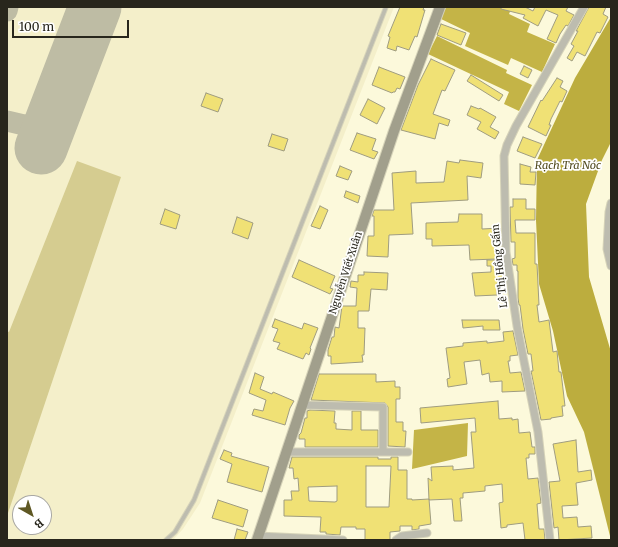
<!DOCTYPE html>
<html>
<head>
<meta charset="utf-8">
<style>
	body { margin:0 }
	#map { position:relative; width:618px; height:547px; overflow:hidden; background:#fcf9db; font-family:Merriweather,serif }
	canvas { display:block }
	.frame { position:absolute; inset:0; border:8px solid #28261c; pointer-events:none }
	.north { position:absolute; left:12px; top:495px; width:40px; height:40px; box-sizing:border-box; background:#fff; border:1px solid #a9a8a4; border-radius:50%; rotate:141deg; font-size:11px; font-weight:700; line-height:16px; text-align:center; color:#28261c }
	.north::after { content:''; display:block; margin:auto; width:14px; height:18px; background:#5f5824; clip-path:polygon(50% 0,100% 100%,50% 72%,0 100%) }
	.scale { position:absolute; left:12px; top:20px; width:117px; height:18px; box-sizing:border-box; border:2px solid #28261c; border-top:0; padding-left:5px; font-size:12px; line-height:14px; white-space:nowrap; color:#28261c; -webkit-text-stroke:3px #fff; paint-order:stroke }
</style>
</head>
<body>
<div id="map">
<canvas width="618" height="547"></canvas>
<div class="frame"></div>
<div class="north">B</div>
<div class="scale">100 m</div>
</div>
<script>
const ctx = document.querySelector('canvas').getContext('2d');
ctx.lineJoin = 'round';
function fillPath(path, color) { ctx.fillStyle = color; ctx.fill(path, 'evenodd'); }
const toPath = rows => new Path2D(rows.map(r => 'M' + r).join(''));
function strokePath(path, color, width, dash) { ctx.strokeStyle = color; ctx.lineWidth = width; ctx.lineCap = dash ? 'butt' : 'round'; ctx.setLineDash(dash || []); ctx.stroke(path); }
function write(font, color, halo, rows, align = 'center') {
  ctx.font = font + ' Merriweather,serif'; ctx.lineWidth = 3.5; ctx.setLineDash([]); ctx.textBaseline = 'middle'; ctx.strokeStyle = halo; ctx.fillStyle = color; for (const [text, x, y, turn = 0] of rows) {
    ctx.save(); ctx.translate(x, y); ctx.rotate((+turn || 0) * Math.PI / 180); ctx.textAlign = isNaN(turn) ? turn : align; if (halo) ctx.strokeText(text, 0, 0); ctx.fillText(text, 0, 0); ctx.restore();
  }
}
fillPath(toPath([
	[7,7,394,7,200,503,183,529,173,540,7,540],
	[20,503,44,503,44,527,20,527]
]), '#f4efca');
fillPath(toPath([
	[77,161,121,177,7,516,7,331,9,332]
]), '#d5cc90');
fillPath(toPath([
	[444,7,486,7,489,8,490,7,512,7,509,14,530,24,527,32,555,44,542,72,511,58,508,65,465,46,470,33,439,18],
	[437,36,507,70,506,73,532,85,519,111,504,104,509,92,428,54],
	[468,423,467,456,412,469,414,430]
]), '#c4b447');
fillPath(toPath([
	[611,17,611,142,602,160,586,204,589,277,611,352,611,540,584,432,567,396,553,331,539,284,536,220,537,160,575,78]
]), '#bcad3e');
strokePath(toPath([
	[7,11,8,7],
	[7,121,24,125,40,124,52,120]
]), '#bebca4', 21);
strokePath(toPath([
	[41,148,95,7]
]), '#bebca4', 53);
const building = toPath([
	[400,7,424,7,423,10,425,10,417,37,415,36,409,50,397,46,396,51,387,48,390,37,388,36,400,7],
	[501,7,525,7,533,11,535,7,568,7,566,11,574,15,568,26,566,25,560,34,556,43,547,39,558,15,546,10,538,26,523,18,525,15,501,9,501,7],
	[589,7,606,7,603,14,608,17,600,33,597,32,585,56,577,52,572,61,567,58,574,46,571,44,578,31,576,31,589,7],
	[441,24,466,33,461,45,437,35,441,24],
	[431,59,455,70,445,91,442,90,433,114,450,120,448,126,439,123,435,139,401,130,418,85,431,59],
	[524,66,532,70,528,78,520,74,524,66],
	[379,67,405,77,400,89,397,88,395,92,393,92,392,93,372,85,379,67],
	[471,75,503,95,499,101,467,81,471,75],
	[557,78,563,81,560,87,567,91,562,102,560,101,551,119,549,125,551,125,546,136,528,127,541,100,542,101,557,78],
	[206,93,223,99,218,112,201,106,206,93],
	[368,99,385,108,377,124,360,115,368,99],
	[471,106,479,109,480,108,496,117,490,127,499,132,495,139,477,129,481,122,467,115,471,106],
	[357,133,376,139,372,150,378,152,374,159,350,150,357,133],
	[272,134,288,139,284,151,268,146,272,134],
	[523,137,542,144,535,158,517,151,523,137],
	[460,160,483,163,481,178,467,176,468,200,411,203,413,234,389,235,388,257,367,256,368,236,374,236,374,216,372,216,374,210,394,210,392,173,416,171,416,183,444,182,447,161,459,163,460,160],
	[520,164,531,167,530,172,536,172,535,185,520,184,520,164],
	[340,166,352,171,348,180,336,176,340,166],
	[346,191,360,196,358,203,344,197,346,191],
	[513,199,526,199,526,209,535,209,535,220,515,220,516,233,535,233,535,264,537,264,539,305,537,305,539,322,549,320,553,352,557,351,559,372,561,372,565,406,562,406,563,416,551,418,551,419,541,420,531,371,533,371,531,354,528,354,523,329,520,305,519,305,518,298,518,271,517,271,517,265,513,265,512,259,515,258,515,242,511,242,510,207,513,207,513,199],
	[320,206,328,210,320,229,311,226,320,206],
	[165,209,180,215,176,229,160,224,165,209],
	[459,214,482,214,482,229,500,228,501,244,495,244,496,259,470,260,469,245,432,246,432,239,426,239,426,223,458,222,459,214],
	[237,217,253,223,248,239,232,233,237,217],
	[299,260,335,276,330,288,333,289,330,294,292,277,299,260],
	[487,260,502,260,505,282,497,283,497,295,475,296,472,273,491,272,491,266,487,266,487,260],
	[364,272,388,273,387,290,371,289,369,311,358,311,358,328,365,328,364,355,362,355,363,362,331,364,331,356,328,356,328,350,332,337,334,337,335,327,339,328,342,306,356,306,357,288,350,287,351,281,358,282,358,275,364,275,364,272],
	[275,319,302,329,304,323,318,328,310,348,311,349,309,355,306,353,303,359,277,349,280,343,273,341,278,329,272,327,275,319],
	[462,320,499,320,500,330,483,330,483,326,463,328,462,320],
	[513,331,518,355,510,356,510,361,508,361,510,373,521,372,525,391,502,392,502,381,490,382,489,373,482,375,480,360,464,362,467,384,448,387,447,379,450,378,446,348,463,346,463,343,487,341,487,343,504,341,503,332,513,331],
	[255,373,264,377,260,389,272,394,273,392,294,401,290,408,285,425,252,415,254,409,263,411,266,400,249,393,255,373],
	[319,374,376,374,376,382,395,381,395,387,400,387,400,399,396,399,396,422,403,422,403,431,406,431,405,447,388,446,388,407,385,403,311,400,319,374],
	[498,401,499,419,512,418,512,420,518,419,519,433,530,432,532,447,535,447,535,454,529,454,529,458,526,458,528,479,538,478,541,503,537,504,539,529,544,529,545,540,525,540,523,523,507,525,507,527,501,528,499,503,503,502,502,484,485,486,485,491,463,493,463,498,460,498,462,521,454,521,452,499,429,500,428,478,432,481,431,467,453,466,453,470,474,468,471,432,476,432,475,418,421,423,420,408,498,401],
	[310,410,335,411,334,423,336,423,336,429,352,430,352,411,361,411,361,430,378,430,378,447,305,447,305,439,299,439,299,435,301,433,305,418,307,418,307,411,310,410],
	[576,440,578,472,591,470,592,480,576,483,578,505,562,506,563,518,577,517,578,527,591,526,592,538,559,540,558,527,554,528,549,482,560,481,553,444,576,440],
	[224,450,232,453,231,456,269,467,262,492,227,482,232,464,220,459,224,450],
	[292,457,378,457,378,459,391,459,391,457,398,457,398,470,407,470,407,499,412,499,412,500,429,499,431,524,419,526,419,529,412,530,412,526,400,526,400,531,390,532,390,540,365,540,365,529,356,529,356,527,341,527,340,535,326,534,326,532,320,532,321,517,284,516,284,500,292,500,291,491,299,491,298,478,294,479,293,468,289,468,292,457],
	[366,466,391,466,389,507,366,507,366,466],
	[337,486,337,501,335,502,309,501,308,487,337,486],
	[218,500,248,510,243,527,212,518,218,500],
	[237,529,248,532,245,540,234,540,237,529]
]);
fillPath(building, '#f0e175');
strokePath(building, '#9f9c80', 1);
const lane = toPath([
	[166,540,175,532,194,500,386,7]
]);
const street = toPath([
	[611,203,609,212,607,249,611,266],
	[302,405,383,407,383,452],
	[287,452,408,452],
	[258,536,343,540],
	[396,540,402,536,427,533],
	[550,540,538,432,517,326,506,252,504,156,507,145,516,126,584,7]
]);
const secondary = toPath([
	[257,540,394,131,440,7]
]);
strokePath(lane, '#d6d3b9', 5.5);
strokePath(street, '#d6d3b9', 9);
strokePath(secondary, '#d6d3b9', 12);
strokePath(lane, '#bdbcaf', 3.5);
strokePath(street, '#bdbcaf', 7);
strokePath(secondary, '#a19f8c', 10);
write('10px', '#28261c', '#fff', [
	["Lê Thị Hồng Gấm",500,266,-96],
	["Nguyễn Viết Xuân",346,273,-72]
]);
write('italic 11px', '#524b1f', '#fff', [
	["Rạch Trà Nóc",568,166]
]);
</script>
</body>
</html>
